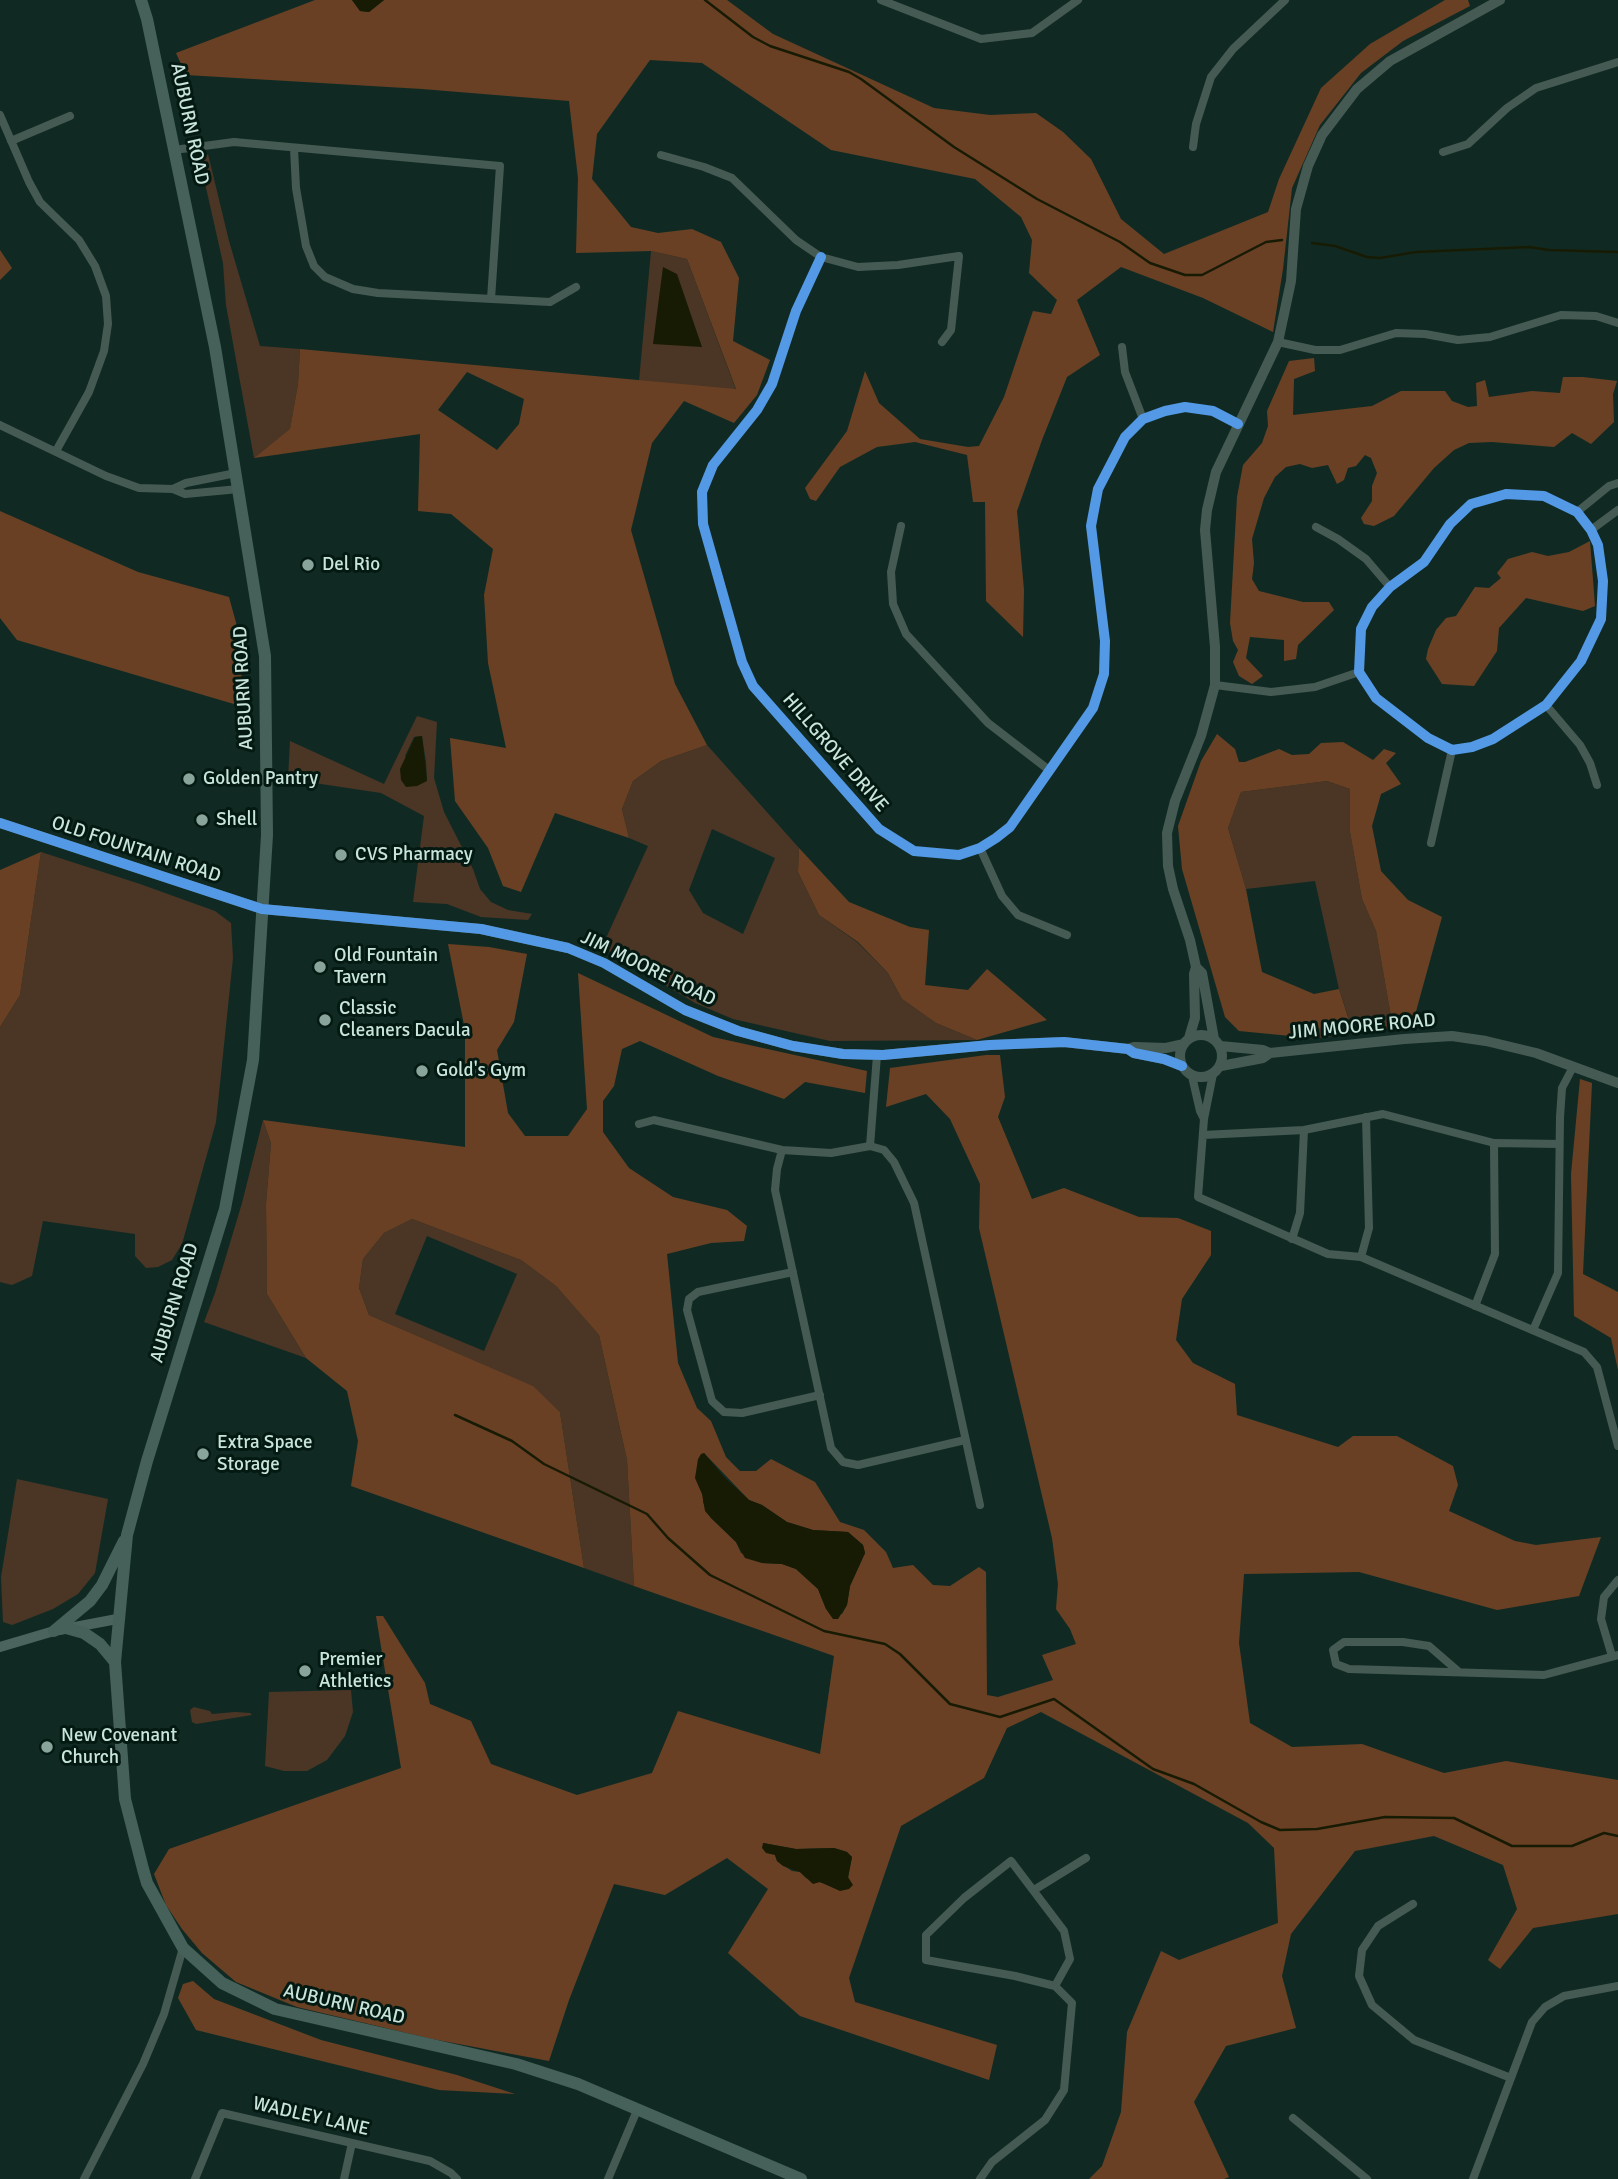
<!DOCTYPE html>
<html>
<head>
<meta charset="utf-8">
<style>
	body { margin:0 }
	canvas { display:block; background:#102a23 }
</style>
</head>
<body>
<canvas width="1618" height="2179"></canvas>
<script>
const ctx = document.querySelector('canvas').getContext('2d');
ctx.lineJoin = 'round';
function fillPath(path, color) { ctx.fillStyle = color; ctx.fill(path, 'evenodd'); }
const toPath = rows => new Path2D(rows.map(r => 'M' + r).join(''));
function strokePath(path, color, width, dash) { ctx.strokeStyle = color; ctx.lineWidth = width; ctx.lineCap = dash ? 'butt' : 'round'; ctx.setLineDash(dash || []); ctx.stroke(path); }
function write(font, color, halo, rows, align = 'center') {
  ctx.font = font + ' Signika,sans-serif'; ctx.lineWidth = 6; ctx.setLineDash([]); ctx.textBaseline = 'middle'; ctx.strokeStyle = halo; ctx.fillStyle = color; for (const [text, x, y, turn = 0] of rows) {
    ctx.save(); ctx.translate(x, y); ctx.rotate((+turn || 0) * Math.PI / 180); ctx.textAlign = isNaN(turn) ? turn : align; if (halo) ctx.strokeText(text, 0, 0); ctx.fillText(text, 0, 0); ctx.restore();
  }
}
fillPath(toPath([
	[208,154,229,241,260,346,300,349,298,384,290,430,254,458,226,305,223,263,200,161],
	[651,251,687,259,736,390,639,381],
	[417,716,437,722,434,778,444,812,473,869,480,889,491,902,508,910,532,914,528,920,481,917,447,904,413,902,424,816,381,793,288,779,290,741,384,784],
	[422,736,426,762,427,780,405,756,414,737],
	[707,745,799,848,798,872,819,915,857,942,888,973,902,999,936,1023,977,1040,830,1041,733,1019,695,1003,602,947,648,846,629,838,622,809,633,781,661,761],
	[712,829,775,858,743,934,703,913,689,890],
	[1327,781,1350,789,1350,832,1362,899,1376,931,1393,1028,1319,1038,1301,1037,1327,1025,1349,1019,1339,989,1315,881,1246,889,1228,828,1241,792],
	[41,852,140,884,215,911,231,923,233,958,216,1122,182,1244,172,1260,158,1267,146,1268,135,1256,135,1234,43,1221,32,1276,12,1285,0,1282,0,1027,20,995],
	[263,1120,271,1143,266,1204,267,1294,306,1358,204,1322,215,1293,242,1203],
	[412,1219,521,1260,556,1286,599,1335,627,1460,634,1586,584,1568,560,1412,532,1386,369,1315,359,1288,363,1259,384,1233],
	[427,1236,517,1274,484,1351,395,1314],
	[17,1479,108,1499,95,1573,78,1594,53,1609,12,1625,3,1622,1,1577],
	[351,1690,353,1712,345,1736,327,1760,307,1771,284,1771,265,1766,269,1692],
	[194,1707,210,1711,212,1714,235,1712,250,1713,252,1715,196,1724,192,1722,190,1710]
]), '#4b3525');
fillPath(toPath([
	[315,0,352,0,360,11,369,12,384,0,727,0,773,34,934,108,990,115,1036,113,1063,132,1091,159,1121,219,1164,254,1268,212,1279,179,1321,88,1370,44,1445,0,1468,0,1470,6,1403,41,1361,73,1320,125,1292,188,1283,269,1273,332,1203,298,1121,267,1077,300,1100,355,1067,377,1042,440,1017,511,1024,590,1023,637,986,601,985,502,973,502,967,455,915,442,877,447,840,467,816,501,810,499,805,488,847,431,865,371,879,403,920,439,968,447,979,446,1004,397,1033,311,1051,314,1057,300,1029,273,1032,240,1021,217,975,179,831,150,702,63,650,60,597,134,592,179,631,227,658,233,692,229,721,242,739,278,733,341,770,360,757,395,734,423,684,401,652,443,631,530,675,684,707,745,661,761,633,781,622,809,629,838,555,813,521,892,503,886,488,848,455,801,450,738,506,748,488,663,484,595,493,549,451,514,418,511,420,434,254,458,290,429,298,384,300,349,736,389,687,259,651,251,576,253,578,178,569,101,422,89,186,75,176,53],
	[467,372,524,399,519,424,497,450,438,410],
	[0,250,12,268,0,280],
	[1314,358,1315,371,1294,379,1293,415,1372,406,1401,391,1445,391,1452,401,1468,407,1477,406,1476,383,1485,380,1489,397,1532,391,1560,393,1563,377,1583,377,1617,381,1613,394,1614,422,1591,444,1572,433,1554,447,1492,442,1469,443,1454,450,1434,468,1394,516,1374,526,1364,524,1361,518,1372,501,1372,486,1377,473,1371,458,1365,455,1356,466,1348,468,1344,480,1337,484,1328,465,1312,468,1300,464,1286,467,1275,477,1264,498,1252,539,1254,563,1252,579,1259,591,1303,602,1329,602,1334,610,1298,645,1296,659,1284,661,1284,640,1250,637,1246,658,1263,676,1252,684,1239,676,1233,662,1238,650,1233,641,1230,623,1237,497,1243,465,1262,443,1268,426,1267,411,1289,361],
	[0,511,138,572,229,597,238,630,244,707,17,640,0,618],
	[1590,541,1595,606,1583,611,1526,598,1499,628,1497,651,1474,686,1442,684,1426,659,1428,649,1436,630,1446,618,1456,616,1475,587,1489,588,1501,578,1497,573,1508,559,1532,552,1548,556,1569,552],
	[1217,734,1235,749,1239,762,1245,762,1279,749,1292,755,1309,754,1321,743,1343,742,1373,760,1384,749,1396,753,1386,763,1401,784,1381,794,1372,826,1381,871,1408,900,1442,917,1412,1026,1393,1028,1376,931,1362,899,1350,832,1350,789,1327,781,1241,792,1228,828,1246,889,1262,972,1314,994,1339,989,1349,1020,1327,1025,1301,1037,1239,1031,1225,1017,1182,869,1178,826,1201,761],
	[799,848,849,902,910,927,929,930,925,985,968,990,987,969,1047,1020,977,1040,936,1023,902,999,888,973,858,942,819,915,798,872],
	[41,852,20,995,0,1027,0,870],
	[448,944,489,947,527,954,514,1022,497,1050,508,1113,525,1136,568,1136,587,1109,578,973,713,1037,867,1071,865,1093,805,1082,784,1099,718,1076,640,1041,622,1049,614,1086,603,1101,603,1132,629,1168,673,1197,727,1210,747,1226,744,1241,711,1243,667,1254,678,1363,697,1408,711,1421,726,1457,740,1471,756,1471,771,1459,815,1482,840,1522,864,1530,886,1552,893,1568,913,1565,933,1585,950,1586,979,1567,986,1572,987,1695,998,1697,1053,1680,1042,1655,1076,1644,1070,1629,1056,1609,1058,1584,1052,1538,979,1228,980,1184,950,1119,926,1094,886,1107,890,1068,986,1055,1000,1055,1005,1097,998,1117,1032,1199,1064,1188,1139,1217,1178,1218,1211,1231,1211,1255,1182,1299,1176,1340,1193,1363,1235,1384,1237,1415,1338,1447,1353,1436,1397,1436,1453,1466,1458,1485,1449,1511,1515,1541,1536,1545,1601,1537,1579,1596,1497,1610,1359,1572,1244,1574,1239,1643,1250,1723,1292,1747,1362,1744,1444,1773,1506,1761,1618,1780,1618,1914,1533,1928,1500,1969,1488,1960,1517,1909,1503,1865,1434,1836,1355,1851,1291,1934,1282,1976,1296,2028,1226,2046,1194,2102,1229,2177,1224,2179,1089,2179,1102,2166,1121,2112,1127,2032,1161,1951,1179,1960,1278,1923,1274,1848,1248,1823,1041,1712,1007,1728,984,1778,901,1826,849,1978,855,2002,997,2045,989,2080,800,2016,728,1953,768,1889,727,1858,665,1895,614,1884,569,2000,549,2061,432,2039,297,2007,236,1982,202,1953,182,1929,166,1905,154,1874,169,1849,401,1768,376,1616,383,1616,425,1683,430,1704,471,1721,491,1764,577,1795,652,1773,678,1711,820,1754,834,1656,634,1586,627,1460,599,1335,556,1286,521,1260,412,1219,384,1233,363,1259,359,1288,369,1315,533,1386,560,1412,584,1568,351,1486,358,1441,347,1391,306,1358,267,1294,266,1204,271,1143,263,1120,465,1147,465,1030],
	[704,1453,749,1500,762,1505,787,1522,813,1530,848,1532,863,1545,865,1553,850,1586,847,1605,842,1614,826,1609,818,1589,796,1569,782,1564,762,1563,741,1553,736,1542,711,1518,703,1502],
	[763,1843,796,1849,834,1848,847,1852,852,1857,848,1878,829,1885,806,1878,800,1872,792,1871,777,1861,775,1855],
	[1580,1079,1592,1083,1583,1274,1618,1292,1618,1370,1611,1338,1574,1316,1571,1174],
	[193,1981,214,1999,321,2040,457,2075,515,2094,439,2090,196,2030,178,1998,183,1984]
]), '#694024');
fillPath(toPath([
	[352,0,384,0,369,12,360,11],
	[663,267,677,274,702,347,653,344],
	[422,736,427,781,417,786,406,787,401,780,400,769,415,737],
	[704,1453,724,1477,749,1500,762,1505,787,1522,813,1530,848,1532,863,1545,865,1553,850,1586,847,1605,838,1619,833,1619,826,1609,818,1589,796,1569,782,1564,762,1563,745,1558,736,1542,711,1518,705,1511,702,1494,695,1478,698,1459,701,1454],
	[763,1843,796,1849,834,1848,847,1852,852,1857,848,1877,853,1885,849,1889,840,1891,820,1882,813,1884,800,1872,783,1866,777,1861,775,1855,766,1853,762,1848]
]), '#181b03');
strokePath(toPath([
	[705,0,753,37,770,46,849,72,861,79,954,147,1037,199,1120,242,1150,263,1185,275,1202,275,1266,242,1282,240],
	[1312,243,1335,246,1367,257,1380,258,1416,252,1529,247,1549,250,1618,252],
	[455,1415,512,1441,544,1464,647,1514,668,1538,710,1575,824,1631,885,1644,900,1654,950,1704,1000,1717,1054,1699,1153,1769,1194,1784,1261,1822,1280,1830,1317,1829,1385,1817,1454,1818,1512,1846,1572,1846,1604,1833,1618,1836]
]), '#181b03', 2.5);
strokePath(toPath([
	[881,0,981,39,1032,33,1078,0],
	[0,115,29,182,40,202,79,240,95,266,106,296,108,324,104,351,89,392,56,451],
	[11,141,70,116],
	[1193,147,1196,124,1211,77,1233,49,1285,0],
	[294,148,296,188,306,246,314,266,325,277,353,289,378,293,550,302,576,287],
	[174,150,234,142,500,166,491,299],
	[1443,152,1468,144,1507,108,1536,88,1618,62],
	[661,155,704,167,732,178,796,240,821,257,858,267,898,265,959,256,951,330,942,342],
	[821,257,796,311,772,384,757,410,713,465,702,492,703,524,742,662,753,686,879,829,914,851,959,855,980,848,996,838,1010,827,1093,708,1104,674,1105,641,1091,526,1098,489,1125,437,1143,419,1165,411,1185,407,1213,411,1238,424],
	[1278,342,1315,350,1340,350,1396,333,1425,334,1458,340,1490,337,1561,315,1596,316,1618,323],
	[1122,347,1125,372,1143,419],
	[0,425,106,476,139,488,173,489,185,494,239,489],
	[173,489,186,483,236,473],
	[1506,494,1544,496,1577,512,1591,530,1598,545,1603,581,1601,619,1581,661,1546,705,1493,739,1472,747,1452,750,1428,738,1376,698,1359,672,1361,629,1372,607,1390,587,1424,562,1450,524,1471,504,1506,494],
	[1577,512,1609,486,1618,483],
	[901,526,891,572,893,604,906,634,988,723,1049,770],
	[1316,527,1338,539,1366,559,1390,587],
	[1591,530,1618,510],
	[1215,685,1271,692,1315,687,1359,672],
	[1546,705,1580,745,1590,763,1597,785],
	[1431,843,1452,750],
	[980,848,1002,896,1018,915,1067,935],
	[1213,1074,1204,1119,1198,1197,1328,1254,1361,1257,1584,1352,1597,1367,1618,1446],
	[1192,1076,1200,1111,1204,1119],
	[639,1124,654,1120,782,1150,831,1153,870,1146,884,1150,894,1162,914,1203,980,1505],
	[1203,1135,1304,1130,1383,1114,1494,1143,1559,1144],
	[870,1146,877,1055],
	[782,1150,777,1169,775,1190,831,1448,843,1462,858,1465,965,1440],
	[1292,1239,1300,1213,1304,1130],
	[1361,1257,1369,1228,1366,1117],
	[793,1272,698,1292,689,1299,687,1310,712,1401,724,1412,742,1413,820,1395],
	[1475,1306,1495,1254,1494,1143],
	[1533,1330,1558,1273,1560,1117,1562,1088,1573,1067],
	[1612,1656,1601,1619,1604,1597,1618,1580],
	[1459,1672,1429,1646,1403,1642,1344,1642,1333,1650,1336,1664,1349,1669,1544,1675,1618,1655],
	[1034,1890,1086,1858],
	[1413,1904,1378,1926,1362,1950,1359,1976,1372,2005,1414,2040,1511,2078],
	[1293,2118,1367,2179],
	[84,2179,143,2064,164,2014,183,1948],
	[195,2179,222,2113,430,2161,451,2173,457,2179],
	[344,2179,352,2143],
	[608,2179,638,2108],
	[980,2179,992,2162,1045,2120,1064,2090,1072,2003,1055,1986,1015,1976,926,1960,926,1935,964,1898,1011,1861,1064,1931,1070,1959,1055,1986],
	[1473,2179,1532,2022,1545,2007,1564,1996,1618,1986]
]), '#465a54', 8);
strokePath(toPath([
	[0,823,262,909,481,929,568,948,604,963,685,1010,738,1031,793,1046,843,1054,883,1055,990,1045,1064,1042,1128,1049,1134,1053,1164,1059,1182,1066],
	'1180 1056a21 21 0 1 1 42 0a21 21 0 1 1-42 0Z',
	[1189,1038,1195,1018,1194,974,1196,967],
	[1214,1039,1202,973,1196,967,1190,940,1173,889,1168,866,1167,833,1175,801,1201,736,1215,685,1215,647,1205,530,1207,510,1216,472,1278,342,1291,281,1296,209,1308,166,1322,135,1357,89,1390,61,1500,0],
	[1220,1046,1263,1050,1270,1053,1404,1039,1452,1036,1486,1041,1536,1053,1618,1083],
	[1128,1049,1134,1047,1166,1048,1184,1044],
	[1221,1066,1263,1058,1270,1053]
]), '#465a54', 10);
strokePath(toPath([
	[0,1647,54,1631,117,1619]
]), '#4b645d', 10);
strokePath(toPath([
	[141,0,147,19,215,347,265,656,267,835,253,1060,225,1209,147,1461,127,1535,115,1662,125,1799,143,1869,147,1883,183,1948,222,1983,275,2009,516,2064,578,2084,801,2179],
	[66,1628,84,1633,100,1644,115,1662],
	[54,1631,90,1601,102,1585,124,1541]
]), '#456159', 12);
strokePath(toPath([
	[821,257,796,311,772,384,757,410,713,465,702,492,703,524,742,662,753,686,879,829,914,851,959,855,980,848,996,838,1010,827,1093,708,1104,674,1105,641,1091,526,1098,489,1125,437,1143,419,1165,411,1185,407,1213,411,1238,424],
	[1506,494,1544,496,1577,512,1591,530,1598,545,1603,581,1601,619,1581,661,1546,705,1493,739,1472,747,1452,750,1428,738,1376,698,1359,672,1361,629,1372,607,1390,587,1424,562,1450,524,1471,504,1506,494],
	[0,823,262,909,481,929,568,948,604,963,685,1010,738,1031,793,1046,843,1054,883,1055,990,1045,1064,1042,1128,1049,1134,1053,1164,1059,1182,1066]
]), '#5399e6', 10);
for (const [x, y, r, color] of [
	[308,565,7,"#88a49b"],
	[189,779,7,"#88a49b"],
	[202,820,7,"#88a49b"],
	[341,855,7,"#88a49b"],
	[320,967,7,"#88a49b"],
	[325,1020,7,"#88a49b"],
	[422,1071,7,"#88a49b"],
	[203,1454,7,"#88a49b"],
	[305,1671,7,"#88a49b"],
	[47,1747,7,"#88a49b"]
]) { const dot = new Path2D(); dot.arc(x, y, r, 0, 2 * Math.PI); ctx.fillStyle = color; ctx.fill(dot); strokePath(dot, '#031912', 2.5); }
write('19px', '#c9e5db', '#031912', [
	["AUBURN ROAD",189,124,78],
	["AUBURN ROAD",244,688,-93],
	["HILLGROVE DRIVE",835,753,49],
	["OLD FOUNTAIN ROAD",136,850,18],
	["JIM MOORE ROAD",648,969,26],
	["JIM MOORE ROAD",1362,1027,-5],
	["AUBURN ROAD",175,1303,-73],
	["AUBURN ROAD",344,2005,13],
	["WADLEY LANE",311,2117,13]
]);
write('19px', '#c9e5db', '#031912', [
	["Del Rio",322,565],
	["Golden Pantry",203,779],
	["Shell",216,820],
	["CVS Pharmacy",355,855],
	["Old Fountain",334,956],
	["Tavern",334,978],
	["Classic",339,1009],
	["Cleaners Dacula",339,1031],
	["Gold's Gym",436,1071],
	["Extra Space",217,1443],
	["Storage",217,1465],
	["Premier",319,1660],
	["Athletics",319,1682],
	["New Covenant",61,1736],
	["Church",61,1758]
], 'left');
</script>
</body>
</html>
